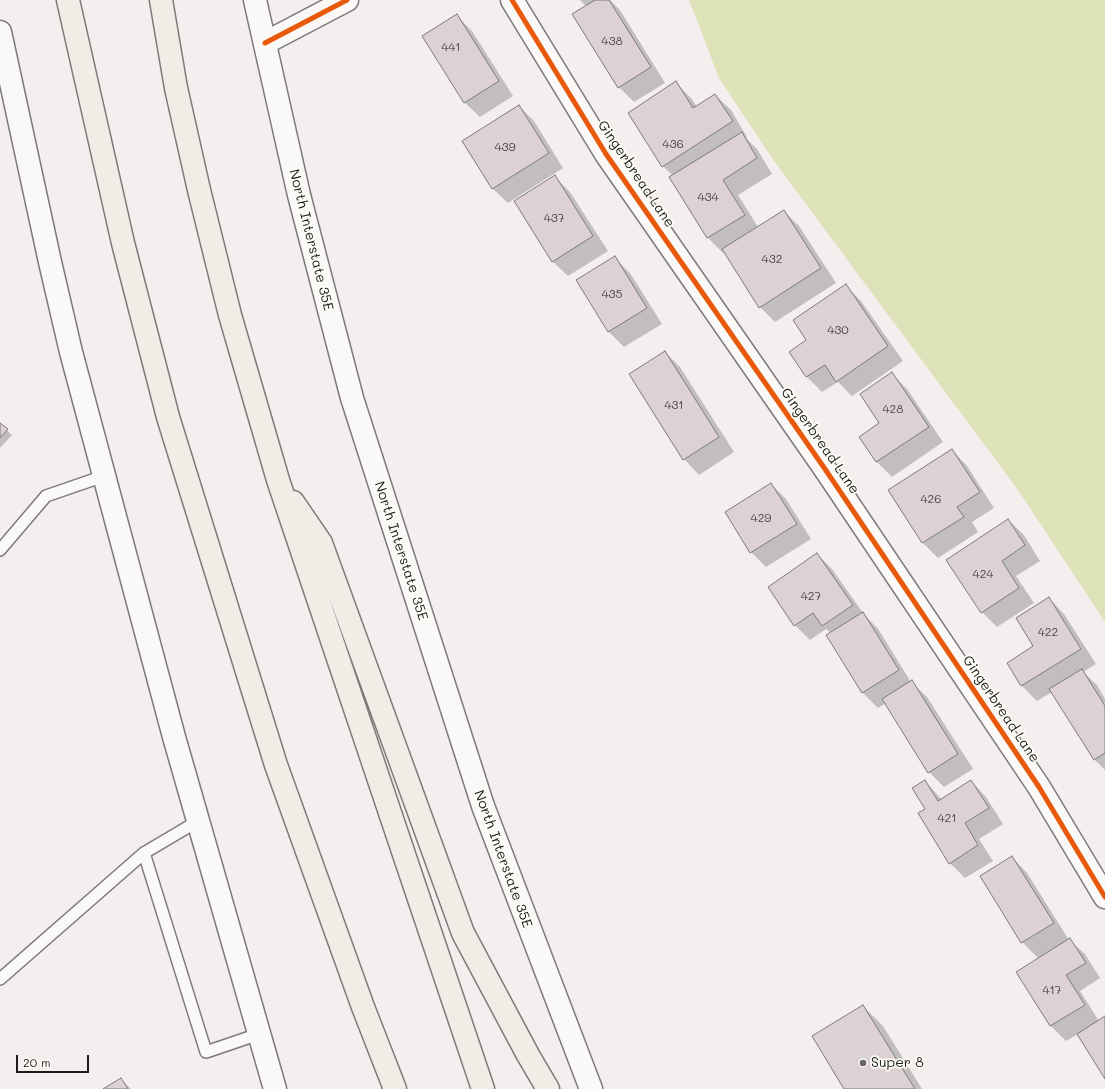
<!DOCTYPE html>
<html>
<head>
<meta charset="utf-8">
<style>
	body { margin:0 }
	#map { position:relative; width:1105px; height:1089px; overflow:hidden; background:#f4eeee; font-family:Mali,sans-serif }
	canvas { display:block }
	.scale { position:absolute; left:16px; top:1055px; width:73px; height:18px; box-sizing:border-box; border:2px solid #1c1c1c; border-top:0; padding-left:5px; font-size:12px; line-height:14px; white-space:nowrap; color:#1c1c1c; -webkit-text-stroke:3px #fdfcf7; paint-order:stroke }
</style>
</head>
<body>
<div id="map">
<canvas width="1105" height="1089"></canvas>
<div class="scale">20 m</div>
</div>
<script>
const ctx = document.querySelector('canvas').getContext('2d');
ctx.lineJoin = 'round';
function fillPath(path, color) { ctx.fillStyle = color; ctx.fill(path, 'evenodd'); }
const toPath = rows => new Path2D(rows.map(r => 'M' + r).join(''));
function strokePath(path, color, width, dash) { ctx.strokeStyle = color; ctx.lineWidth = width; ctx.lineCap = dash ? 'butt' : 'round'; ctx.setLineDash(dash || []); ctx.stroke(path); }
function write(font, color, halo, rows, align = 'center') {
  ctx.font = font + ' Mali,sans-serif'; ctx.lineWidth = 3.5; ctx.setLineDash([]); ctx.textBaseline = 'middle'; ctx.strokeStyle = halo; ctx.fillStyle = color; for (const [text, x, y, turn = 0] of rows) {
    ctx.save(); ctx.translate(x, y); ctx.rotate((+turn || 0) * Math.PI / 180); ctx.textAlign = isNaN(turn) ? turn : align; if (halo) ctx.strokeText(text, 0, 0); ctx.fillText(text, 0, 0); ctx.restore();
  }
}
fillPath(toPath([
	[689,0,1105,0,1105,622,1018,490,774,161,719,78]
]), '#dde2b8');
fillPath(toPath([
	[580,0,610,0,620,10,665,83,634,102,619,87,587,7],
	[457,16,472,31,513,96,480,117,464,102],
	[676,83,691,98,697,107,715,95,731,110,747,137,746,138,757,149,772,174,738,195,758,227,784,211,799,226,836,283,775,322,760,307,725,252,723,253,708,238,670,178,673,176,663,166],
	[519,106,534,121,563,168,508,203,492,188],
	[555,177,570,192,608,251,568,276,552,261],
	[615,258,630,273,662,324,624,347,609,332,577,281],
	[846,286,861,301,903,361,852,396,838,382,822,392,807,377,790,352,808,340],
	[665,352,680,367,734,452,699,475,684,459],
	[892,374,907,389,943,442,892,477,877,462,860,437,880,423],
	[0,424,12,435,0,448],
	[952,450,967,466,994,508,972,522,978,532,938,558,923,543,890,490],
	[771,484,786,499,811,539,766,567,751,552],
	[1008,520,1024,535,1040,561,1016,576,1034,603,997,627,982,612],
	[817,554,832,569,863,613,878,629,911,682,927,697,973,769,944,787,929,772,886,703,878,708,863,693,827,636,831,633,826,629,810,640,795,625],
	[1049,598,1064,614,1096,664,1083,672,1097,685,1105,699,1105,770,1094,759,1052,692,1037,701,1022,686,1008,663,1035,647],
	[925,781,942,800,971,781,986,797,1003,824,979,839,993,861,965,878,950,863],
	[1012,857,1027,873,1069,940,1085,954,1100,978,1080,991,1099,1021,1105,1017,1105,1077,1078,1034,1066,1041,1051,1026,1018,972,1039,959,1022,942],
	[863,1006,883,1026,922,1089,846,1089],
	[121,1079,131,1089,104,1089]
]), '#0003');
const building = toPath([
	[595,0,609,0,651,67,618,88,572,14,595,0],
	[457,14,499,81,464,103,422,36,457,14],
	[676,81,693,108,715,94,733,121,662,167,628,113,676,81],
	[519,105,549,153,492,189,462,141,519,105],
	[742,132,757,158,723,180,745,215,707,238,669,177,742,132],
	[555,175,593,236,552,262,514,201,555,175],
	[784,210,821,268,759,308,722,249,784,210],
	[615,256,647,308,608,332,576,280,615,256],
	[846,284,888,346,836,382,825,365,806,377,789,352,806,340,793,320,846,284],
	[665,351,719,437,683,460,629,374,665,351],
	[892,372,929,427,876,462,859,437,879,423,860,394,892,372],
	[0,423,8,429,0,438,0,423],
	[952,449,980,492,957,507,964,517,922,543,888,490,952,449],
	[771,483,797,524,750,553,725,512,771,483],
	[1008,519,1025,545,1002,561,1019,588,981,613,946,560,1008,519],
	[817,553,853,605,822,626,813,613,794,626,768,587,817,553],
	[1049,597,1081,649,1021,686,1007,663,1033,646,1016,618,1049,597],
	[863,612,899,670,862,693,826,635,863,612],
	[1082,669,1105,706,1105,753,1094,760,1049,689,1082,669],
	[912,680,958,754,928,773,882,699,912,680],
	[925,780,938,801,971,780,989,808,965,823,978,845,949,864,918,813,925,809,912,788,925,780],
	[1012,856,1054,923,1021,943,980,876,1012,856],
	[1070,938,1086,963,1066,975,1085,1005,1050,1026,1016,972,1070,938],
	[863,1005,915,1089,844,1089,812,1036,863,1005],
	[1105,1016,1105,1079,1077,1034,1105,1016],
	[121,1078,128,1089,103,1089,121,1078]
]);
fillPath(building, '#ddd1d5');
strokePath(building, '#7d7a7a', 1);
const service = toPath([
	[0,550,46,496,104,476],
	[144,853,206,1052,259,1034],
	[0,979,144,853,198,821]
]);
const minor = toPath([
	[512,0,606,154,825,469,1039,787,1105,897],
	[265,43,347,0]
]);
const secondary = toPath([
	[255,0,299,195,352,398,483,806,591,1089],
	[0,32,50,262,71,352,174,737,275,1089]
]);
const motorway = toPath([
	[68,0,123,243,168,417,276,765,363,1007,395,1089],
	[161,0,176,88,199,190,230,315,278,480,483,1089],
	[293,502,321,543,463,933,528,1055,548,1089]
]);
strokePath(service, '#7d7a7a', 14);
strokePath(minor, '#7d7a7a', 25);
strokePath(secondary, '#7d7a7a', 25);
strokePath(motorway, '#7d7a7a', 25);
strokePath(service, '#faf9f7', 11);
strokePath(minor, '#faf9f7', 22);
strokePath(secondary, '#faf9f7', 22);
strokePath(motorway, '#f1ece6', 22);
strokePath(toPath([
	[512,0,606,154,825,469,1039,787,1105,897],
	[265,43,347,0]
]), '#e8590c', 5);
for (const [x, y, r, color] of [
	[863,1063,4,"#686666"]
]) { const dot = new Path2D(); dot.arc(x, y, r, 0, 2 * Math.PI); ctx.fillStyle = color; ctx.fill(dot); strokePath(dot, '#fdfcf7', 1.5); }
write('12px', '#4c494a', null, [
	["438",612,41],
	["441",451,47],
	["436",673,144],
	["439",505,147],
	["434",708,197],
	["437",554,218],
	["432",772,259],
	["435",612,294],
	["430",838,330],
	["431",674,405],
	["428",893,409],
	["426",931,499],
	["429",761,518],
	["424",983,574],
	["427",811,596],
	["422",1048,632],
	["421",947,818],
	["417",1052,990]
]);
write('14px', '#1c1c1c', '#fdfcf7', [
	["Gingerbread Lane",636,174,56],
	["North Interstate 35E",311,240,76],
	["Gingerbread Lane",820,441,55],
	["North Interstate 35E",401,551,72],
	["Gingerbread Lane",1001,709,56],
	["North Interstate 35E",503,859,70]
]);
write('14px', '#1c1c1c', '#fdfcf7', [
	["Super 8",871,1063]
], 'left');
</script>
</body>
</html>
